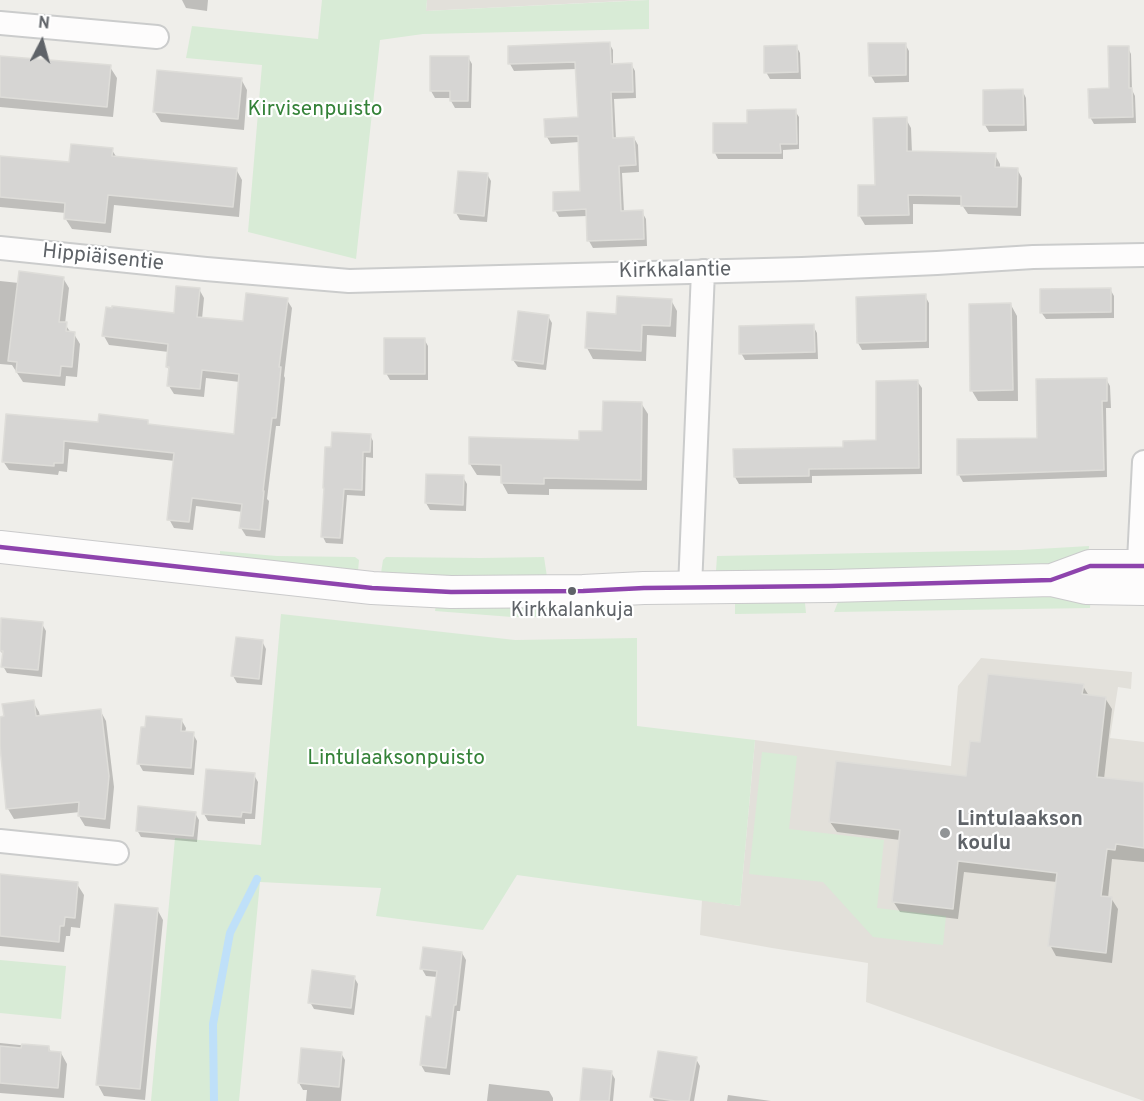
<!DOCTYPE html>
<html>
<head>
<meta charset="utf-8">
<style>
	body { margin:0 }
	#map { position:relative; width:1144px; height:1101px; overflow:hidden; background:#efeeea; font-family:Overpass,sans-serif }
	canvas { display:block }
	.north { position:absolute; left:12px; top:12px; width:60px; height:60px; -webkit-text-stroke:4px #fff; paint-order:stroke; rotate:6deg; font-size:16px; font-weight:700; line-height:24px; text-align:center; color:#5f6368 }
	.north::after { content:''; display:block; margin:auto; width:21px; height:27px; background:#5f6368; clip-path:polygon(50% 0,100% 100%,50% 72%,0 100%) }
</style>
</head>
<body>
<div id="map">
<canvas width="1144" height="1101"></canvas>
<div class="north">N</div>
</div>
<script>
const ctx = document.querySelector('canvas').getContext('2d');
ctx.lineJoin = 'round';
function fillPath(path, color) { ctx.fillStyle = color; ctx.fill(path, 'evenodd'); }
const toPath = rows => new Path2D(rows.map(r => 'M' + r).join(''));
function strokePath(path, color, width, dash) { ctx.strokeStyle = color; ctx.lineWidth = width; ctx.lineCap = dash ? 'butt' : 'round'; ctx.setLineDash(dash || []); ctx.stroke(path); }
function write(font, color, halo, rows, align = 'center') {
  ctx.font = font + ' Overpass,sans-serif'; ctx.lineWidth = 4.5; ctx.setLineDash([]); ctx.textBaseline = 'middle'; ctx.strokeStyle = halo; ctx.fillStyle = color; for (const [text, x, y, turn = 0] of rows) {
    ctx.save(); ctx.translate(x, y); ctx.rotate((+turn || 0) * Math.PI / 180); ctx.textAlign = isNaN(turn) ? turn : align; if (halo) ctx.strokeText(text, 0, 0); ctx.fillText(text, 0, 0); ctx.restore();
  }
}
fillPath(toPath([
	[427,0,643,0,426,11],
	[981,658,1132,672,1131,689,1118,687,1110,738,1144,742,1144,1101,866,1002,868,963,772,948,700,935,702,900,740,906,755,740,951,766,958,686]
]), '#e2e0da');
fillPath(toPath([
	[322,0,427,0,426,11,649,0,649,29,423,34,380,40,356,259,248,232,262,65,186,58,192,26,318,39],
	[1089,546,1088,558,1032,566,729,573,716,571,717,556,1021,550],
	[220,551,277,556,355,557,359,560,358,571,220,557],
	[386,557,481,558,544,557,547,577,461,578,381,573,383,560],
	[1007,594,1091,596,1090,608,834,612,838,602,843,598],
	[802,600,805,603,806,613,735,614,735,601],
	[539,604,621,605,622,606,623,613,622,617,512,617,435,611,436,605],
	[281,614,515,640,637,638,637,726,755,740,740,906,517,875,483,930,376,916,381,888,260,882,239,1101,151,1101,175,838,261,845],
	[762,752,797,756,789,829,884,840,877,908,946,916,943,945,873,937,823,882,749,874],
	[0,960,66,966,61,1019,0,1013]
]), '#d8ebd6');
fillPath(toPath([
	[182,0,208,0,207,11,186,8],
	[609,43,613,50,613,65,631,64,635,71,636,98,614,99,616,139,634,138,638,145,639,172,622,173,624,212,642,212,646,219,647,246,593,248,589,241,588,216,559,217,555,210,581,193,579,142,551,144,547,137,580,119,577,69,514,71,510,64],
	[905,44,909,51,909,82,875,83,871,76],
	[796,46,800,53,801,79,770,79,766,72],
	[1128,48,1131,54,1132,90,1135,96,1136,123,1094,124,1090,117,1110,90],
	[468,57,472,64,471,108,455,108,451,101,451,98,435,98,431,91],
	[0,58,110,67,117,78,113,117,0,107],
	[241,79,247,90,244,130,161,122,154,111],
	[1022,90,1026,98,1027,131,989,132,985,125,984,91],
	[795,111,799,117,799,149,783,150,783,159,718,159,715,153,749,124],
	[906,119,911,128,912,153,995,155,1000,164,1000,169,1017,169,1022,178,1021,216,968,214,962,205,913,204,913,224,865,225,859,215,876,186],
	[112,150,117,158,236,169,242,180,239,217,114,205,111,233,72,229,65,218,66,213,0,207,0,158,71,164],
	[487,174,491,181,487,222,460,220,456,213],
	[63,278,69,288,65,324,71,333,74,334,80,344,77,377,66,376,65,386,23,382,12,365,0,364,0,281,19,283],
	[199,289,204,298,202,319,244,323,287,300,292,308,284,376,285,378,280,426,276,426,267,499,269,501,265,538,246,536,241,528,243,512,196,506,193,530,174,528,169,519,175,461,69,449,67,472,59,471,58,475,9,470,3,461,99,424,147,421,149,425,235,435,240,382,206,378,204,397,174,394,169,386,170,371,167,367,169,352,109,345,104,336,175,314],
	[1110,289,1114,296,1114,318,1046,319,1041,312],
	[925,296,929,303,929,348,862,350,858,343],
	[671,300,677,311,676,337,647,335,646,361,593,359,587,348,618,316],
	[1011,305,1017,316,1018,401,978,401,972,391],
	[548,316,552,323,546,370,518,367,513,360],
	[813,326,817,333,818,359,745,360,741,353],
	[424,339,428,346,428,380,390,380,386,373],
	[1106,379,1110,386,1111,408,1106,408,1107,477,963,482,959,475,1038,439],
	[917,381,922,388,922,474,812,476,812,483,739,484,735,477,735,451,844,449,878,442],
	[641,403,648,414,647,490,549,489,549,495,508,494,502,483,502,476,477,475,470,464,580,441,603,433],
	[370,435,373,441,373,458,366,457,365,496,347,495,343,544,326,543,323,537,326,490],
	[463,477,467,484,466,511,430,510,426,503],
	[3,620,42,624,46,631,42,677,7,673,3,666,4,656,0,650],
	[262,641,266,649,262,685,237,683,233,676],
	[1083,686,1089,696,1105,698,1112,709,1104,779,1144,784,1144,862,1112,859,1108,898,1111,898,1118,909,1112,963,1056,956,1050,945,1057,882,964,872,958,919,900,912,893,901,900,840,837,832,830,822,967,778,982,744],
	[33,702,39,712,40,717,100,710,106,721,114,787,110,829,85,826,79,816,80,812,14,819,8,809,0,732,0,718],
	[182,721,186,728,185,733,193,734,197,741,194,775,143,771,139,764],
	[254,775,258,782,255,819,245,819,245,824,208,821,204,814],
	[195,813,199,820,197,842,141,837,137,830],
	[0,876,77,884,84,895,80,928,71,927,70,936,66,936,64,952,0,946],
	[157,909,163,920,145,1100,104,1096,98,1085],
	[462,953,466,960,460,1011,457,1011,450,1075,425,1072,421,1065,433,1019,437,977,426,976,422,969],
	[354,977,358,984,354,1015,314,1009,310,1002],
	[0,1043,49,1048,51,1052,61,1053,67,1064,64,1098,0,1093],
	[341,1053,345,1060,341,1101,306,1101,307,1090,303,1090,299,1083],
	[696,1059,700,1066,694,1101,654,1101,652,1097],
	[611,1072,615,1079,613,1101,581,1101],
	[489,1084,549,1091,553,1098,553,1101,487,1101],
	[728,1095,771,1101,727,1101]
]), '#0003');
strokePath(toPath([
	[214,1101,213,1024,230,933,257,879]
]), '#bfe0f9', 8);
const building = toPath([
	[610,42,611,64,632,63,633,92,611,92,613,138,634,137,636,165,619,166,621,211,643,210,644,239,587,241,586,209,553,211,553,192,580,191,578,136,545,137,544,119,578,117,575,62,508,64,508,46,610,42],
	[868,43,906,43,906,75,869,76,868,43],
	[797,45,798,72,764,73,764,46,797,45],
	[1108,46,1129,46,1129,88,1132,88,1133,117,1089,118,1088,89,1109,88,1108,46],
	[0,56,111,65,107,107,0,97,0,56],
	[430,56,469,56,468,101,450,101,450,91,430,91,430,56],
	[157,70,242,78,238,119,153,112,157,70],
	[1023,89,1024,125,983,125,983,90,1023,89],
	[796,109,797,144,780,144,781,153,713,153,713,123,747,123,747,110,796,109],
	[907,117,907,151,996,153,995,167,1018,168,1017,207,961,206,961,196,908,195,909,215,858,216,858,185,875,185,873,118,907,117],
	[71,144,113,148,112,156,237,168,233,207,108,195,105,223,64,219,65,203,0,197,0,156,69,162,71,144],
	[458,171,488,173,484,216,454,213,458,171],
	[19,271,64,277,59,322,67,322,66,331,75,332,72,367,61,366,60,376,16,372,17,362,8,361,19,271],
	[176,286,200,288,197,317,243,321,246,293,288,298,279,367,281,367,276,418,272,418,263,491,264,491,260,530,239,528,242,504,192,498,189,522,167,520,174,453,64,441,63,463,54,463,54,466,2,462,6,414,98,422,99,414,148,420,148,424,234,434,239,374,202,370,200,389,167,386,169,367,166,367,168,344,102,336,106,307,112,308,112,306,174,313,176,286],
	[1111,288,1111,312,1040,313,1040,289,1111,288],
	[926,294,926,341,857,343,856,297,926,294],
	[617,296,672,299,670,326,642,325,641,351,585,348,587,312,616,314,617,296],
	[1011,303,1013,390,970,391,969,304,1011,303],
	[518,311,549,315,543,364,512,360,518,311],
	[814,324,815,352,739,354,739,326,814,324],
	[384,338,425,338,425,374,384,374,384,338],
	[1107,378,1107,401,1102,401,1104,470,957,475,957,439,1037,438,1036,379,1107,378],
	[918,380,919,468,809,469,809,476,734,477,733,449,843,447,843,441,876,440,876,381,918,380],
	[603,401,642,402,641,480,544,478,544,484,501,483,501,465,469,464,469,437,579,440,579,431,602,431,603,401],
	[332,432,371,434,370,452,363,452,362,490,344,489,340,538,321,537,324,488,323,488,325,447,331,447,332,432],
	[426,474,464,475,463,505,425,503,426,474],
	[1,618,43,622,38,670,1,667,3,651,0,651,1,618],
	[236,637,263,640,259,679,231,676,236,637],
	[988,674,1084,684,1082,694,1106,697,1097,777,1144,782,1144,848,1116,844,1115,850,1107,849,1101,896,1112,897,1106,953,1048,946,1057,873,958,861,953,909,892,902,900,830,829,822,836,761,966,776,970,741,980,742,988,674],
	[34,700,36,716,101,709,109,776,105,819,78,816,79,802,6,809,0,746,0,717,4,716,2,704,34,700],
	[146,716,182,719,181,731,194,732,191,768,137,764,141,727,145,727,146,716],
	[206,769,255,773,251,813,242,812,241,817,202,814,206,769],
	[138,806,196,812,193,836,136,831,138,806],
	[0,874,78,882,75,918,65,917,64,926,60,926,59,942,0,936,0,874],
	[115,904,158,908,140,1089,96,1085,115,904],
	[423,947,462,952,456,1005,454,1005,446,1068,420,1065,426,1016,431,1017,437,971,420,969,423,947],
	[312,970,355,976,351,1008,308,1003,312,970],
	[22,1044,49,1046,49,1051,61,1052,58,1088,0,1083,0,1046,21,1048,22,1044],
	[301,1048,342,1052,339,1087,298,1083,301,1048],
	[658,1051,697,1057,689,1101,675,1101,650,1097,658,1051],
	[583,1068,612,1071,609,1101,580,1101,583,1068]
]);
fillPath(building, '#d6d5d3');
strokePath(building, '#deddd9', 1.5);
const street = toPath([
	[0,23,157,37],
	[0,248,206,269,349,281,802,269,937,263,1033,257,1144,255],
	[1138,581,1144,462],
	[690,588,703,271],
	[0,841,117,853]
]);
const secondary = toPath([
	[0,547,372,588,451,592,583,591,644,588,830,586,1051,580,1086,588,1144,589],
	[1052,580,1090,566,1144,566]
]);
strokePath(street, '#cbcccc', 26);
strokePath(secondary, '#cacacb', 34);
strokePath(street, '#fdfcfc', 22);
strokePath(secondary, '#fdfcfc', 32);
strokePath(toPath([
	[0,547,372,588,451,592,583,591,644,588,830,586,1051,580,1090,566,1144,566]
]), '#8e44ad', 4.5);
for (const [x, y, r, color] of [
	[572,591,5,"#5f6368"],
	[945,833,6,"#919496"]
]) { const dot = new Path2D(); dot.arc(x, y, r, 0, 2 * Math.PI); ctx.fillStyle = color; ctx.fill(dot); strokePath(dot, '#fff', 2); }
write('20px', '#5f6368', '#fff', [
	["Kirkkalankuja",572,612]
]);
write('21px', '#348238', '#fff', [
	["Kirvisenpuisto",315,111],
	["Lintulaaksonpuisto",396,760]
]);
write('21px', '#5f6368', '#fff', [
	["Hippiäisentie",103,259,6],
	["Kirkkalantie",675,272,-1]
]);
write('bold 21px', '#5f6368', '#fff', [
	["Lintulaakson",957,821],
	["koulu",957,845]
], 'left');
</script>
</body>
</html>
